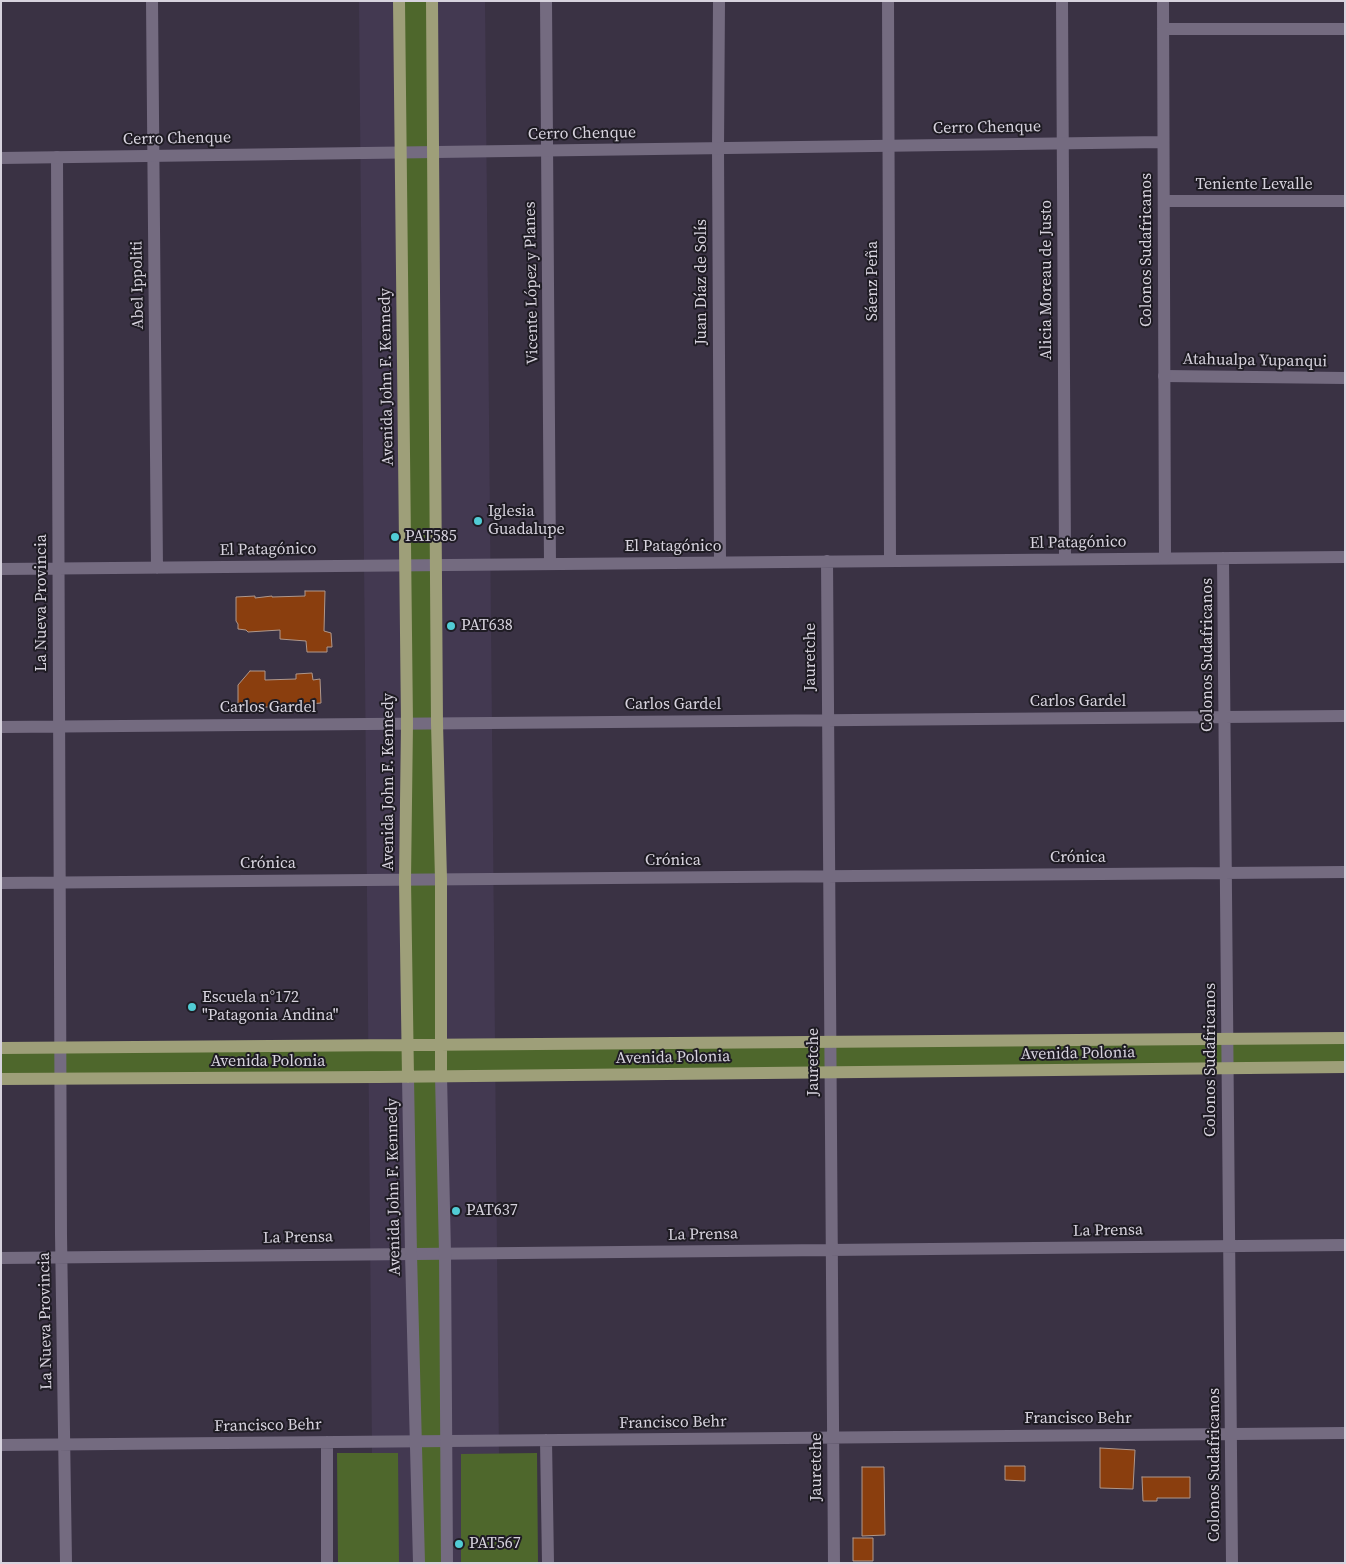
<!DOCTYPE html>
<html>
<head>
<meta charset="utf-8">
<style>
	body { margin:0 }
	#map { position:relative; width:1346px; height:1564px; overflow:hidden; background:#3a3244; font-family:"Source Serif 4",serif }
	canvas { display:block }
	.frame { position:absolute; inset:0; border:2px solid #d7d3de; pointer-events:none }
</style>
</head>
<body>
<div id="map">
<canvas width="1346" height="1564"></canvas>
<div class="frame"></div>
</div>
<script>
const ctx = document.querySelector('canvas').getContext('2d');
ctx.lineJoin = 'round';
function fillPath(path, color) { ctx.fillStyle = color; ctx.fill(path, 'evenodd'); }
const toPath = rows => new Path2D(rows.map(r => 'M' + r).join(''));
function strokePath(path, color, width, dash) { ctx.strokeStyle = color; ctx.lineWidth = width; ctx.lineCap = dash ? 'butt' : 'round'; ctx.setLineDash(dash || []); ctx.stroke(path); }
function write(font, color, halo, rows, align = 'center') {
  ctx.font = font + ' "Source Serif 4",serif'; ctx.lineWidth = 4; ctx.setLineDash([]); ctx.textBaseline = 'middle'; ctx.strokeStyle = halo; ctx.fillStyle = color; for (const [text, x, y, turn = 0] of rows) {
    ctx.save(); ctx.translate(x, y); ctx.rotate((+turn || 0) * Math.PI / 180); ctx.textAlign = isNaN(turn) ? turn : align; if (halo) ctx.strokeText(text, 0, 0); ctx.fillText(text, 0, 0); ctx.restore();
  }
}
fillPath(toPath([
	[359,1,485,1,500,1563,373,1563]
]), '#433951');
fillPath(toPath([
	[399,1,432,1,440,1045,1345,1038,1345,1067,441,1076,447,1563,419,1563,408,1077,1,1079,1,1048,408,1045],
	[398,1453,399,1563,338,1563,337,1453],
	[537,1453,538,1563,461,1563,461,1454]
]), '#4e672c');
const building = toPath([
	[305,591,325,591,324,631,331,633,332,647,327,647,327,652,307,652,306,641,280,639,280,630,248,632,246,630,238,629,238,624,236,621,236,597,255,596,255,598,272,596,272,597,305,596,305,591],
	[250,671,265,671,265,680,296,679,296,674,312,673,313,680,320,679,321,703,273,707,238,707,238,685,250,671],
	[1100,1448,1135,1450,1133,1489,1100,1488,1100,1448],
	[1005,1466,1025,1466,1025,1481,1005,1480,1005,1466],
	[862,1467,884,1467,885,1535,862,1536,862,1467],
	[1142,1477,1190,1477,1190,1498,1157,1498,1157,1501,1143,1501,1142,1477],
	[853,1538,873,1538,873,1561,853,1561,853,1538]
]);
fillPath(building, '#8a3e0e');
strokePath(building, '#af978b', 1);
strokePath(toPath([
	[152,1,157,568],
	[546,1,550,564],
	[719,1,718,148,720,562],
	[888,1,890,561],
	[1062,1,1065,559],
	[57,157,61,1235,66,1563],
	[1164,201,1345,201],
	[1164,376,1345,378],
	[1223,558,1232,1563],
	[827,561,834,1563],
	[1,569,1345,557],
	[1,727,1345,716],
	[1,883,1345,872],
	[1,1258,1345,1245],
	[546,1440,548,1563],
	[1,1445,1345,1433],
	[327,1563,327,1442]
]), '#746b80', 12);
strokePath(toPath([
	[1163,1,1165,558],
	[1163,29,1345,29],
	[1,158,1163,142]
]), '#746b80', 12);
strokePath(toPath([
	[441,1076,445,1253,447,1563],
	[408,1077,411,1254,419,1563]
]), '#746b80', 12);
strokePath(toPath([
	[399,1,407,724,405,880,408,1077],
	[432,1,437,723,441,879,441,1076],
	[1,1048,1345,1038],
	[1,1079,377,1077,1345,1067]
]), '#9e9f79', 12);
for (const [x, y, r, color] of [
	[478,521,5,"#51ccd5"],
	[395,537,5,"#51ccd5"],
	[451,626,5,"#51ccd5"],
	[192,1007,5,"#51ccd5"],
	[456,1211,5,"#51ccd5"],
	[459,1544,5,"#51ccd5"]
]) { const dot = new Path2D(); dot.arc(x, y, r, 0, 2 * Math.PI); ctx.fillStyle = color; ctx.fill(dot); strokePath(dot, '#1f1c24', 2); }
write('16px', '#d7d3de', '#1f1c24', [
	["Cerro Chenque",987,128,-1],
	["Cerro Chenque",582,134,-1],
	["Cerro Chenque",177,139,-1],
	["Teniente Levalle",1254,185],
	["Colonos Sudafricanos",1147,250,-90],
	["Alicia Moreau de Justo",1047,280,-90],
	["Sáenz Peña",873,281,-90],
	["Juan Díaz de Solís",702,282,-90],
	["Vicente López y Planes",532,283,-91],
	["Abel Ippoliti",138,285,-91],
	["Atahualpa Yupanqui",1255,361,1],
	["Avenida John F. Kennedy",387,377,-91],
	["El Patagónico",1078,543,-1],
	["El Patagónico",673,547],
	["El Patagónico",268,550,-1],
	["La Nueva Provincia",42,603,-90],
	["Colonos Sudafricanos",1208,655,-90],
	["Jauretche",811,657,-90],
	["Carlos Gardel",1078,702],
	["Carlos Gardel",673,705],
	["Carlos Gardel",268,708],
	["Avenida John F. Kennedy",389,782,-90],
	["Crónica",1078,858],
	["Crónica",673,861],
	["Crónica",268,864],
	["Avenida Polonia",1078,1054,-1],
	["Avenida Polonia",673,1058,-1],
	["Colonos Sudafricanos",1211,1060,-90],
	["Avenida Polonia",268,1062],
	["Jauretche",814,1062,-90],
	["Avenida John F. Kennedy",394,1187,-91],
	["La Prensa",1108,1231,-1],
	["La Prensa",703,1235,-1],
	["La Prensa",298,1238,-1],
	["La Nueva Provincia",46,1321,-91],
	["Francisco Behr",1078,1419],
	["Francisco Behr",673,1423,-1],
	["Francisco Behr",268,1426,-1],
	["Colonos Sudafricanos",1215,1465,-90],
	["Jauretche",817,1467,-90]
]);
write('16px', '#d7d3de', '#1f1c24', [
	["Iglesia",488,512],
	["Guadalupe",488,530],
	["PAT585",405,537],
	["PAT638",461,626],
	["Escuela n°172",202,998],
	["\"Patagonia Andina\"",202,1016],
	["PAT637",466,1211],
	["PAT567",469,1544]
], 'left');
</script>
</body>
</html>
